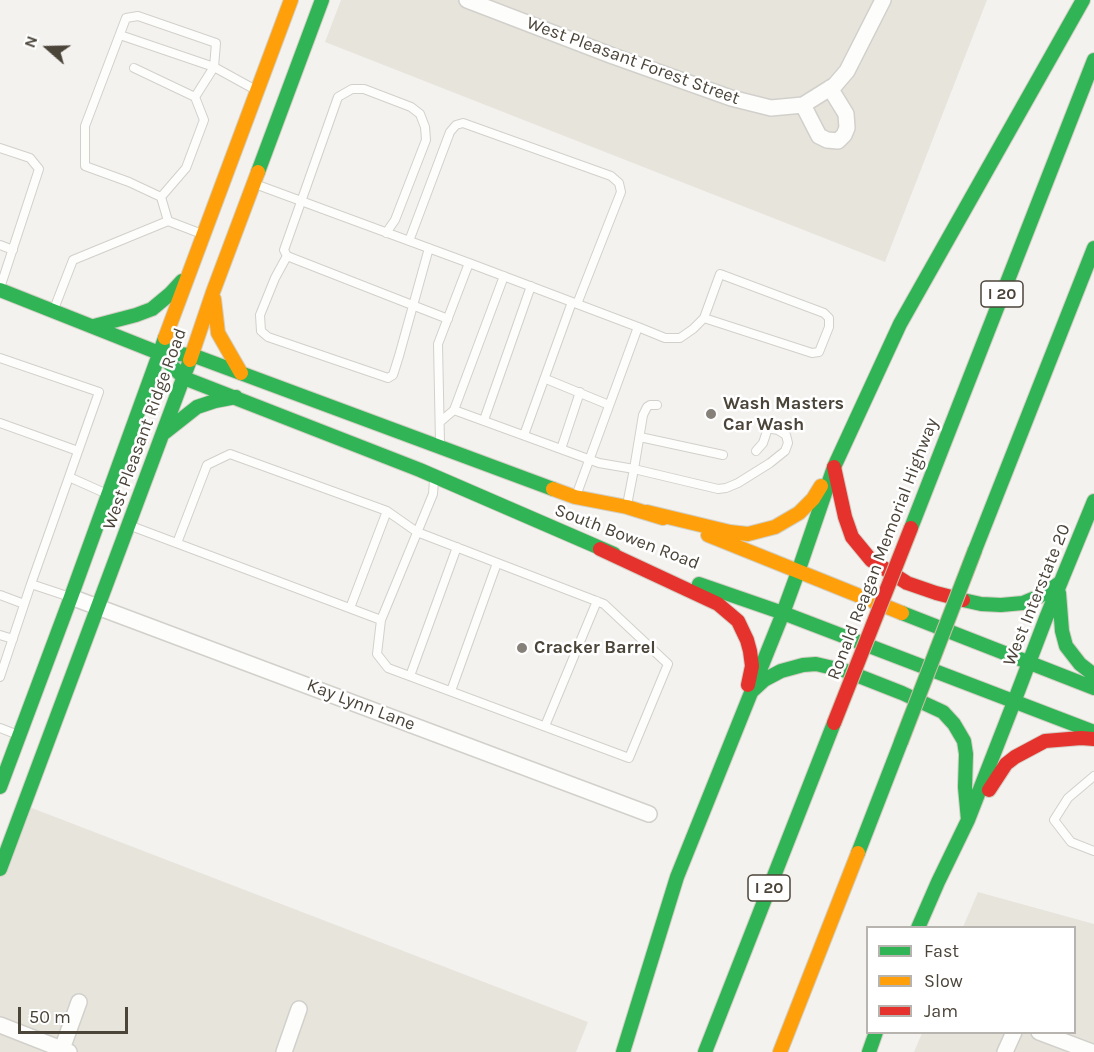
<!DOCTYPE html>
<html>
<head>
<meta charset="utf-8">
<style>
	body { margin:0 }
	#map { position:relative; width:1094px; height:1052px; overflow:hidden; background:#f4f2ee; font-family:Karla,sans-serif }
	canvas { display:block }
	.legend { position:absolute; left:866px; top:926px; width:210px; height:108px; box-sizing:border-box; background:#fff; border:2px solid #b7b4b0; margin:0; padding:8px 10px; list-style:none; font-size:18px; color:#4b4439 }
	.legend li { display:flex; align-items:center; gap:12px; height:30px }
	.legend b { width:30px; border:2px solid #b7b4b0 }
	.north { position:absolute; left:18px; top:18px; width:60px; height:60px; -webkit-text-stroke:4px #fff; paint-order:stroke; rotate:290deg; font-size:16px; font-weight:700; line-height:24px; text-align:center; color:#4b4439 }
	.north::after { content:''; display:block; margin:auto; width:21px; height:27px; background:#4b4439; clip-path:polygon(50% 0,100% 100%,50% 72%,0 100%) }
	.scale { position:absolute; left:18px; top:1007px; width:110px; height:27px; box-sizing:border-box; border:3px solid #4b4439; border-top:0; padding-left:8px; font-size:18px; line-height:21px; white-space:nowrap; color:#4b4439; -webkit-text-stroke:4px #fff; paint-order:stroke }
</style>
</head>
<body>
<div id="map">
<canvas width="1094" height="1052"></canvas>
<ul class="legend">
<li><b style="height:8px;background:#30b455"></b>Fast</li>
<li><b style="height:8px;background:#ff9f0a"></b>Slow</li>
<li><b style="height:8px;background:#e5322d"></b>Jam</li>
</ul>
<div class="north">N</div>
<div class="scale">50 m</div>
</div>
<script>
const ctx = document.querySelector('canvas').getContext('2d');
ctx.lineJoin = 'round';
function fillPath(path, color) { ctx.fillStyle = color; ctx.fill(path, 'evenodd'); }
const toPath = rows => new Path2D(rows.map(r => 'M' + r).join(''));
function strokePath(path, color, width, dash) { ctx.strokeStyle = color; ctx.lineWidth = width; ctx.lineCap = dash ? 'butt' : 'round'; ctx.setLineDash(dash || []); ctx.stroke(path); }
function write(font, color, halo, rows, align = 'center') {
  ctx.font = font + ' Karla,sans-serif'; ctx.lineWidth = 5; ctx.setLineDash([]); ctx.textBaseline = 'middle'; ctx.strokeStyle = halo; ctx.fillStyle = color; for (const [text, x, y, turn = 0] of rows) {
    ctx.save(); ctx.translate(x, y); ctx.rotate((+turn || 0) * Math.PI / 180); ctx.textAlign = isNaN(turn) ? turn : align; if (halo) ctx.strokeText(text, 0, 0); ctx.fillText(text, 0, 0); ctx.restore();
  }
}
fillPath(toPath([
	[341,0,987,0,885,262,325,42],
	[24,805,588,1022,576,1052,0,1052,0,875],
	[978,892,1094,924,1094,1052,914,1052,922,1033,1074,1032,1074,928,963,927]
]), '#e7e4dc');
const lane = toPath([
	[120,35,214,67,195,97],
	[134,68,195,97,204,120,186,168,161,197],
	[0,148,30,158,39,169,0,288],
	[255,184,469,263,438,344,440,443],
	[161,197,129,182,85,166,85,126,126,18,138,16,216,43,214,67,254,89],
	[161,197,168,221,202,234],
	[386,233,395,220,426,140,425,127,420,114,411,107,364,89,352,89,338,97,284,250,287,256,448,319],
	[409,241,450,132,456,125,463,123,611,176,619,183,621,192,577,304],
	[0,245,13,250],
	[287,256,275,278,260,315,261,331,268,337,388,378,393,375,399,356,429,248],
	[469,263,638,327,576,496],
	[54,309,73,260,168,221],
	[638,327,665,338,680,338,693,329,704,318,720,274,824,313,829,318,829,327,819,352,812,353,704,318],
	[0,358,99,392,69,477,107,494],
	[546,379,609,405],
	[657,405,650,405,647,407,643,415,634,469,718,489,726,488,738,483,770,463,785,451,788,443,786,435,778,430,762,427],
	[454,410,599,463,634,469,627,505],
	[484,420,531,286],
	[440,422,454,410,504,276],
	[0,423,78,451],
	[524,435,572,302],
	[640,437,723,455],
	[561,449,580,392],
	[756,451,763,443,768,428],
	[69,477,31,584,70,597],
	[131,526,381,620,433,494,434,480],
	[177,543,207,465,230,454,387,511,417,532,604,604,668,664,629,758,388,668,377,654,381,620],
	[0,595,24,604],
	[350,608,387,511],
	[0,635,13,639],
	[410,676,457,547],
	[0,677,31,584],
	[451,691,497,563],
	[545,726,597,601],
	[0,728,18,735],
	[1094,776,1068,798,1054,820,1071,842,1094,851]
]);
const street = toPath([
	[467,0,613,56,731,98,771,108,803,105,835,85,847,71,883,0],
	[803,105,819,136,827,140,838,141,844,135,847,128,846,114,830,88],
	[71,597,649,814],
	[0,1025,69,1052],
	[1039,1032,1092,1052],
	[62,1049,79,1002],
	[284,1052,299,1009],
	[1005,1052,1014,1032]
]);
const fast = toPath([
	[258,172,322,0],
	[0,290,159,353,192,355,553,489],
	[94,326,136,315,152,309,170,294,182,281],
	[159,353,184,378,420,470,614,554],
	[164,433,197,407,215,401,236,397],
	[911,528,1094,60],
	[975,550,1094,248],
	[798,572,834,467,900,324,1083,0],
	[699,584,783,613,1094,732],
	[1059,593,1062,631,1066,646,1080,664,1094,675],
	[963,600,981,604,1001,605,1023,603,1040,596,1061,582],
	[783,613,798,572],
	[902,613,1094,688],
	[751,692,764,680,781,671,803,665,816,664,846,671,902,693,943,712,954,724,964,741,966,754,965,787,968,820],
	[1014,702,1046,618,1094,501],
	[0,787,71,597,165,338],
	[858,853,901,742],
	[0,869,190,360],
	[918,928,938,882,968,820,1014,702],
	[623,1052,677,877,783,613],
	[705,1052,834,723],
	[869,1052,876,1032]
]);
const slow = toPath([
	[214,299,218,333,241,373],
	[165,338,291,0],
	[190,360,213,292,258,172],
	[553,489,575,497,627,507,663,518],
	[647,512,730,532,748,534,775,527,799,513,813,499,821,486],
	[708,535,902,613],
	[780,1052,858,853]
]);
const jam = toPath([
	[834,467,845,517,852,537,871,560,907,583,936,593,963,600],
	[600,549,718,604,738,621,747,640,750,651,752,666,748,685],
	[989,790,1006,764,1015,757,1045,741,1081,738,1094,739]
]);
strokePath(lane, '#d2d0cb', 10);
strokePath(street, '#d2d0cb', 18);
strokePath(fast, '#d3cfc5', 16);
strokePath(slow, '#d3cfc5', 16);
strokePath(jam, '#d3cfc5', 16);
strokePath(lane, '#fdfdfc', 8);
strokePath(street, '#fdfdfc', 15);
strokePath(fast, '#30b455', 14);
strokePath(slow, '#ff9f0a', 14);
strokePath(jam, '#e5322d', 14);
const fastBridge = toPath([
	[901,742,975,550]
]);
const jamBridge = toPath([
	[834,723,911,528]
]);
strokePath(fastBridge, '#ccbfa9', 16, []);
strokePath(jamBridge, '#ccbfa9', 16, []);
strokePath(fastBridge, '#30b455', 14);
strokePath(jamBridge, '#e5322d', 14);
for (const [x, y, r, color] of [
	[711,414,6,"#868178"],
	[522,648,6,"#868178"]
]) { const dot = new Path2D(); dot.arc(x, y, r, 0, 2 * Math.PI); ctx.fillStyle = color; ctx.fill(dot); strokePath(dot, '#fff', 2); }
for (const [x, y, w] of [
	[1002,294,42],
	[769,888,42]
]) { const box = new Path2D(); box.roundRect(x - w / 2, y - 13, w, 26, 4.5); ctx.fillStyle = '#fff'; ctx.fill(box); strokePath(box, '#4b4439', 1.5); }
write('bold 16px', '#4b4439', null, [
	["I 20",1002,294],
	["I 20",769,888]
]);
write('18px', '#4b4439', '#fff', [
	["West Pleasant Forest Street",633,61,20],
	["West Pleasant Ridge Road",145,429,-70],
	["South Bowen Road",627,537,21],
	["Ronald Reagan Memorial Highway",883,549,-69],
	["West Interstate 20",1037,595,-68],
	["Kay Lynn Lane",361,705,21]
]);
write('bold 18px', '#4b4439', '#fff', [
	["Wash Masters",723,404],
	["Car Wash",723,425],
	["Cracker Barrel",534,648]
], 'left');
</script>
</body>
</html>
